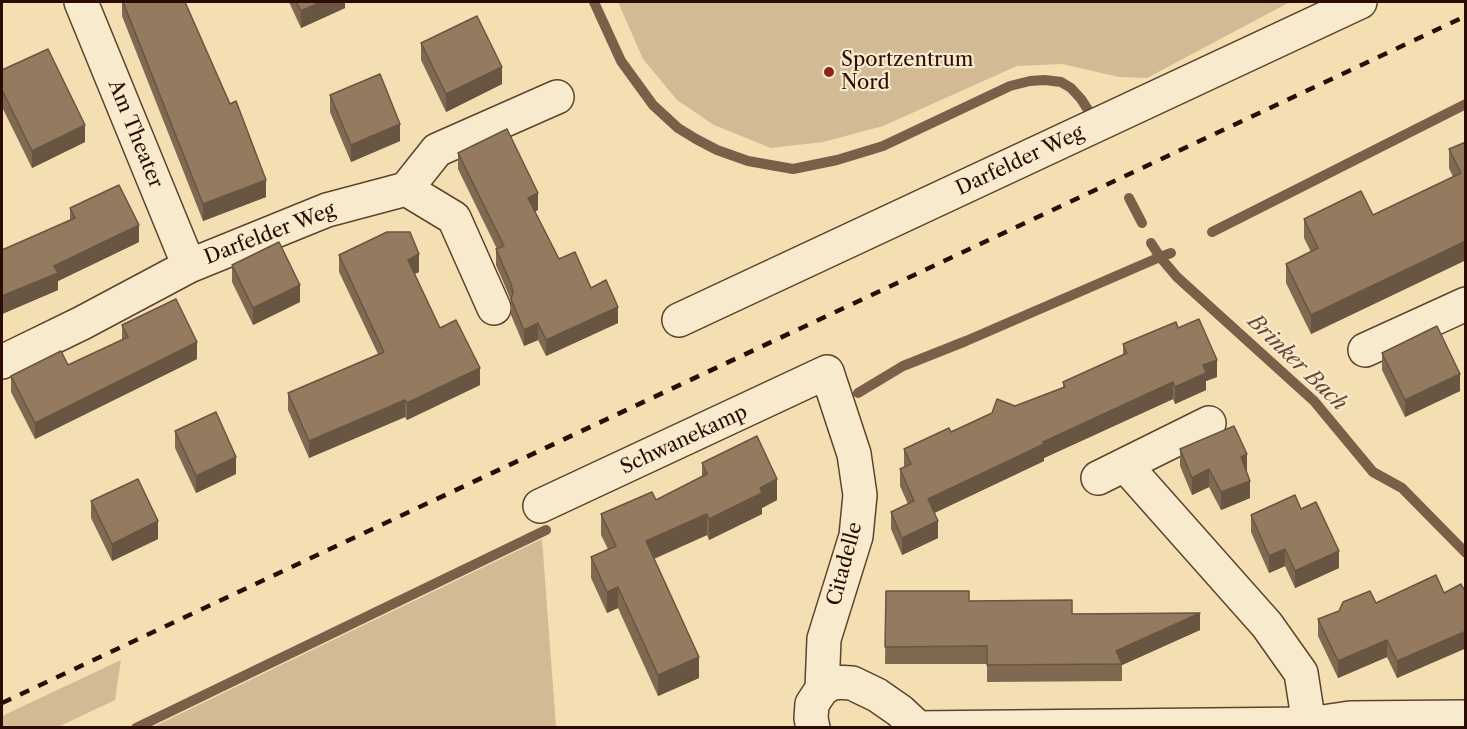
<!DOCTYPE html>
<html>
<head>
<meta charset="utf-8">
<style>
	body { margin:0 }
	#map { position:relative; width:1467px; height:729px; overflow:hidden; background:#f4dfb2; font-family:"Libre Caslon Text",serif }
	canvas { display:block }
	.frame { position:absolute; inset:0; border:3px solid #2c0c02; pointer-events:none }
</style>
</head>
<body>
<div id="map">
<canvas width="1467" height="729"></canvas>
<div class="frame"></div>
</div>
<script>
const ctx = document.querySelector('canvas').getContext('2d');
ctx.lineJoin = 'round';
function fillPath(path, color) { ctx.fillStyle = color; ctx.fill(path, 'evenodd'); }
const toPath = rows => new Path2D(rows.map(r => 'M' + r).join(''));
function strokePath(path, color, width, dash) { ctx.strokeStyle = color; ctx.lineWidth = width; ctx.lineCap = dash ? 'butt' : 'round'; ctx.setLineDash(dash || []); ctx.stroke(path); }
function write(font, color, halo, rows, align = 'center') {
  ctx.font = font + ' "Libre Caslon Text",serif'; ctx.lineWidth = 4.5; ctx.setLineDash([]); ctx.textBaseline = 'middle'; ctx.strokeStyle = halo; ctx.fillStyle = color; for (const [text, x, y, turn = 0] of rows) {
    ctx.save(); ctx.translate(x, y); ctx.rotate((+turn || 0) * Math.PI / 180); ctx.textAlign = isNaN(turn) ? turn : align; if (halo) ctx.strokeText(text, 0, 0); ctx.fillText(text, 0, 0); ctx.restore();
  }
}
fillPath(toPath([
	[618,2,1290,2,1147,78,1119,77,1062,64,1017,66,883,126,823,142,771,148,714,125,677,100,643,59],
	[542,539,556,727,153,727],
	[121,660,115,700,58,727,2,727,2,716]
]), '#d2bb94');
strokePath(toPath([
	[594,2,621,61,653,105,678,128,696,139,717,150,748,161,793,169,837,160,883,146,1010,86,1030,81,1045,80,1061,82,1071,88,1081,99,1092,116],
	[1129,198,1142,223],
	[1212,232,1466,104],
	[1171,253,1160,257,1177,277,1314,401,1373,472,1402,488,1466,553],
	[858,393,903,366,966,341,1160,257,1151,243],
	[136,728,546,530]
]), '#7b5f48', 10);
const minor = toPath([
	[81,2,189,266],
	[406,189,437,150,557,97],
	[679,320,1360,2],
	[1365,350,1466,304],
	[2,362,82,323,189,266,327,210,406,189,454,218,494,308],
	[1125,465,1267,625,1301,673,1309,724],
	[1098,478,1209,423],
	[540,506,827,372,854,454,860,495,856,536,824,639,822,689,812,704,811,718,813,728],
	[822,689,834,682,852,683,877,695,900,711,916,726],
	[913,728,1309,724,1350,718,1466,717]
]);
strokePath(minor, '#5e412e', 36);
strokePath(minor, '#f8eacd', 33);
strokePath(toPath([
	[2,703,1466,16]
]), '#2c0c02', 4.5, [10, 10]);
fillPath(toPath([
	[122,2,185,2,230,104,266,197,203,221,122,16],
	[289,2,345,2,345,8,301,28],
	[421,43,502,84,446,112,421,60],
	[2,70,85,142,32,168,2,107],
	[330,95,400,141,351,162,330,112],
	[1466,142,1466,260,1311,334,1286,283,1286,264,1311,252,1304,238,1304,219,1373,215,1453,177,1449,168,1449,149],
	[458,153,538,210,535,211,559,259,591,288,618,323,546,356,538,340,524,346,511,315,511,300,496,265,496,249,497,249,458,169],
	[70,208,139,242,58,281,58,290,2,314,70,220],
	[339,255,419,272,414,274,440,328,480,385,407,420,405,417,309,458,288,410,288,393,378,354,339,272],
	[232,265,300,302,253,325,232,282],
	[122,325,197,359,35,439,11,392,11,376,68,365,122,340],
	[1178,328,1217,377,1206,381,1206,390,1175,404,1173,399,1044,458,1044,461,934,513,938,538,902,555,891,529,891,512,908,504,900,486,900,469,904,468,904,449,951,432,1015,406,1063,387,1063,382,1123,355,1123,344],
	[1382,353,1460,391,1405,417,1382,370],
	[175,431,236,474,196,493,175,448],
	[1180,449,1247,471,1246,472,1250,498,1221,510,1209,487,1192,495,1180,466],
	[702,463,777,500,762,508,762,514,709,540,707,535,654,559,699,678,658,696,618,608,607,613,591,578,591,557,608,549,601,535,601,514,656,500,702,476],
	[91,501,158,539,112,561,91,518],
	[1301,509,1339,568,1295,588,1285,566,1269,573,1251,532,1251,515],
	[886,591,969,601,1200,630,1122,665,1122,681,987,682,987,664,885,664],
	[1444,593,1466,593,1466,653,1464,649,1397,678,1387,657,1338,678,1318,636,1318,619,1339,611,1376,603]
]), '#7f6951');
fillPath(toPath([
	[321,2,345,2,345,8,301,28,301,11],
	[502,67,502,84,446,112,446,94],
	[400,124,400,141,351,162,351,145],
	[85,125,85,142,32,168,32,151],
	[266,180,266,197,203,221,203,204],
	[538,193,538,210,528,215,528,198],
	[139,225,139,242,58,281,58,290,2,314,2,296,54,266],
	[1466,241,1466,260,1311,334,1311,315],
	[419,254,419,272,408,277,408,260],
	[300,285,300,302,253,325,253,308],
	[618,307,618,323,546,356,546,340],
	[538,323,538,340,524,346,524,330],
	[197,342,197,359,35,439,35,423],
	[1217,360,1217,377,1206,381,1206,390,1175,404,1175,387,1203,365],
	[480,368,480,385,407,420,407,403],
	[1460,374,1460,391,1405,417,1405,400],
	[1173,382,1173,399,1044,458,1044,461,928,516,928,499,1043,442],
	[405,400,405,417,309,458,309,441],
	[1247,454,1247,471,1241,474,1241,457],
	[236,457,236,474,196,493,196,476],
	[1209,469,1209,487,1192,495,1192,478],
	[777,479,777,500,762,508,762,514,709,540,709,519,760,488],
	[1250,481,1250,498,1221,510,1221,492],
	[707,514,707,535,646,562,646,541],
	[158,521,158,539,112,561,112,544],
	[938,521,938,538,902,555,902,538],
	[1285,549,1285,566,1269,573,1269,556],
	[1339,551,1339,568,1295,588,1295,571],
	[618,587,618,608,607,613,607,592],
	[1200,613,1200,630,1122,665,1116,651],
	[1464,632,1464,649,1397,678,1397,661],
	[1387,640,1387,657,1338,678,1338,661],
	[699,657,699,678,658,696,658,675]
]), '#685542');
const building = toPath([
	[123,2,185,2,230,104,236,101,266,180,203,204,123,2],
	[296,2,321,2,301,11,296,2],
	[477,16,502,67,446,94,421,43,477,16],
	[48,49,85,125,32,151,2,90,2,70,48,49],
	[380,74,400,124,351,145,330,95,380,74],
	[507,129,538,193,528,198,559,259,575,252,591,288,606,280,618,307,546,340,538,323,524,330,511,299,513,293,511,284,496,249,504,246,458,153,507,129],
	[1466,142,1466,241,1311,315,1286,264,1318,248,1304,219,1361,191,1373,215,1461,173,1449,149,1466,142],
	[119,185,139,225,54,266,58,273,2,296,2,250,75,218,70,208,119,185],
	[387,232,410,232,419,254,408,260,440,328,456,320,480,368,407,403,405,400,309,441,288,393,384,352,339,255,387,232],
	[279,242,300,285,253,308,232,265,279,242],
	[176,299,197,342,35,423,11,376,61,351,68,365,128,337,122,325,176,299],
	[1199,319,1217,360,1203,365,1206,373,1175,387,1173,382,1043,442,1044,444,928,499,938,521,902,538,891,512,914,501,900,469,911,464,904,449,949,428,951,432,992,413,997,399,1015,406,1065,387,1063,382,1127,353,1123,344,1176,322,1178,328,1199,319],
	[1437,326,1460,374,1405,400,1382,353,1437,326],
	[216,412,236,457,196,476,175,431,216,412],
	[1234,426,1247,454,1241,457,1250,481,1221,492,1209,469,1192,478,1180,449,1234,426],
	[757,436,777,479,760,488,762,493,709,519,707,514,646,541,699,657,658,675,618,587,607,592,591,557,616,546,601,514,652,492,656,500,707,474,702,463,757,436],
	[138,479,158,521,112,544,91,501,138,479],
	[1295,495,1301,509,1316,502,1339,551,1295,571,1285,549,1269,556,1251,515,1295,495],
	[1436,575,1444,593,1461,584,1466,593,1466,636,1464,632,1397,661,1387,640,1338,661,1318,619,1339,611,1343,602,1370,591,1376,603,1436,575],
	[886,591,969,591,969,601,1072,600,1072,614,1200,613,1116,651,1122,664,987,665,987,646,885,647,886,591]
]);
fillPath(building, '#947a5e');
strokePath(building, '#685542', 1.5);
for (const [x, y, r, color] of [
	[829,72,6,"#8f2418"]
]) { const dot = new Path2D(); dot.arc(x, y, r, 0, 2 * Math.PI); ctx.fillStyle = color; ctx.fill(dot); strokePath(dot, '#f8eacd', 2); }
write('20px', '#2c0c02', '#f8eacd', [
	["Sportzentrum",841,60],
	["Nord",841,83]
], 'left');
write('20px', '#2c0c02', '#f8eacd', [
	["Am Theater",135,134,68],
	["Darfelder Weg",1020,161,-25],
	["Darfelder Weg",270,234,-21],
	["Schwanekamp",684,440,-25],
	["Citadelle",845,564,-75]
]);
write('italic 21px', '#674b36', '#f8eacd', [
	["Brinker Bach",1297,363,44]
]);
</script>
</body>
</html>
